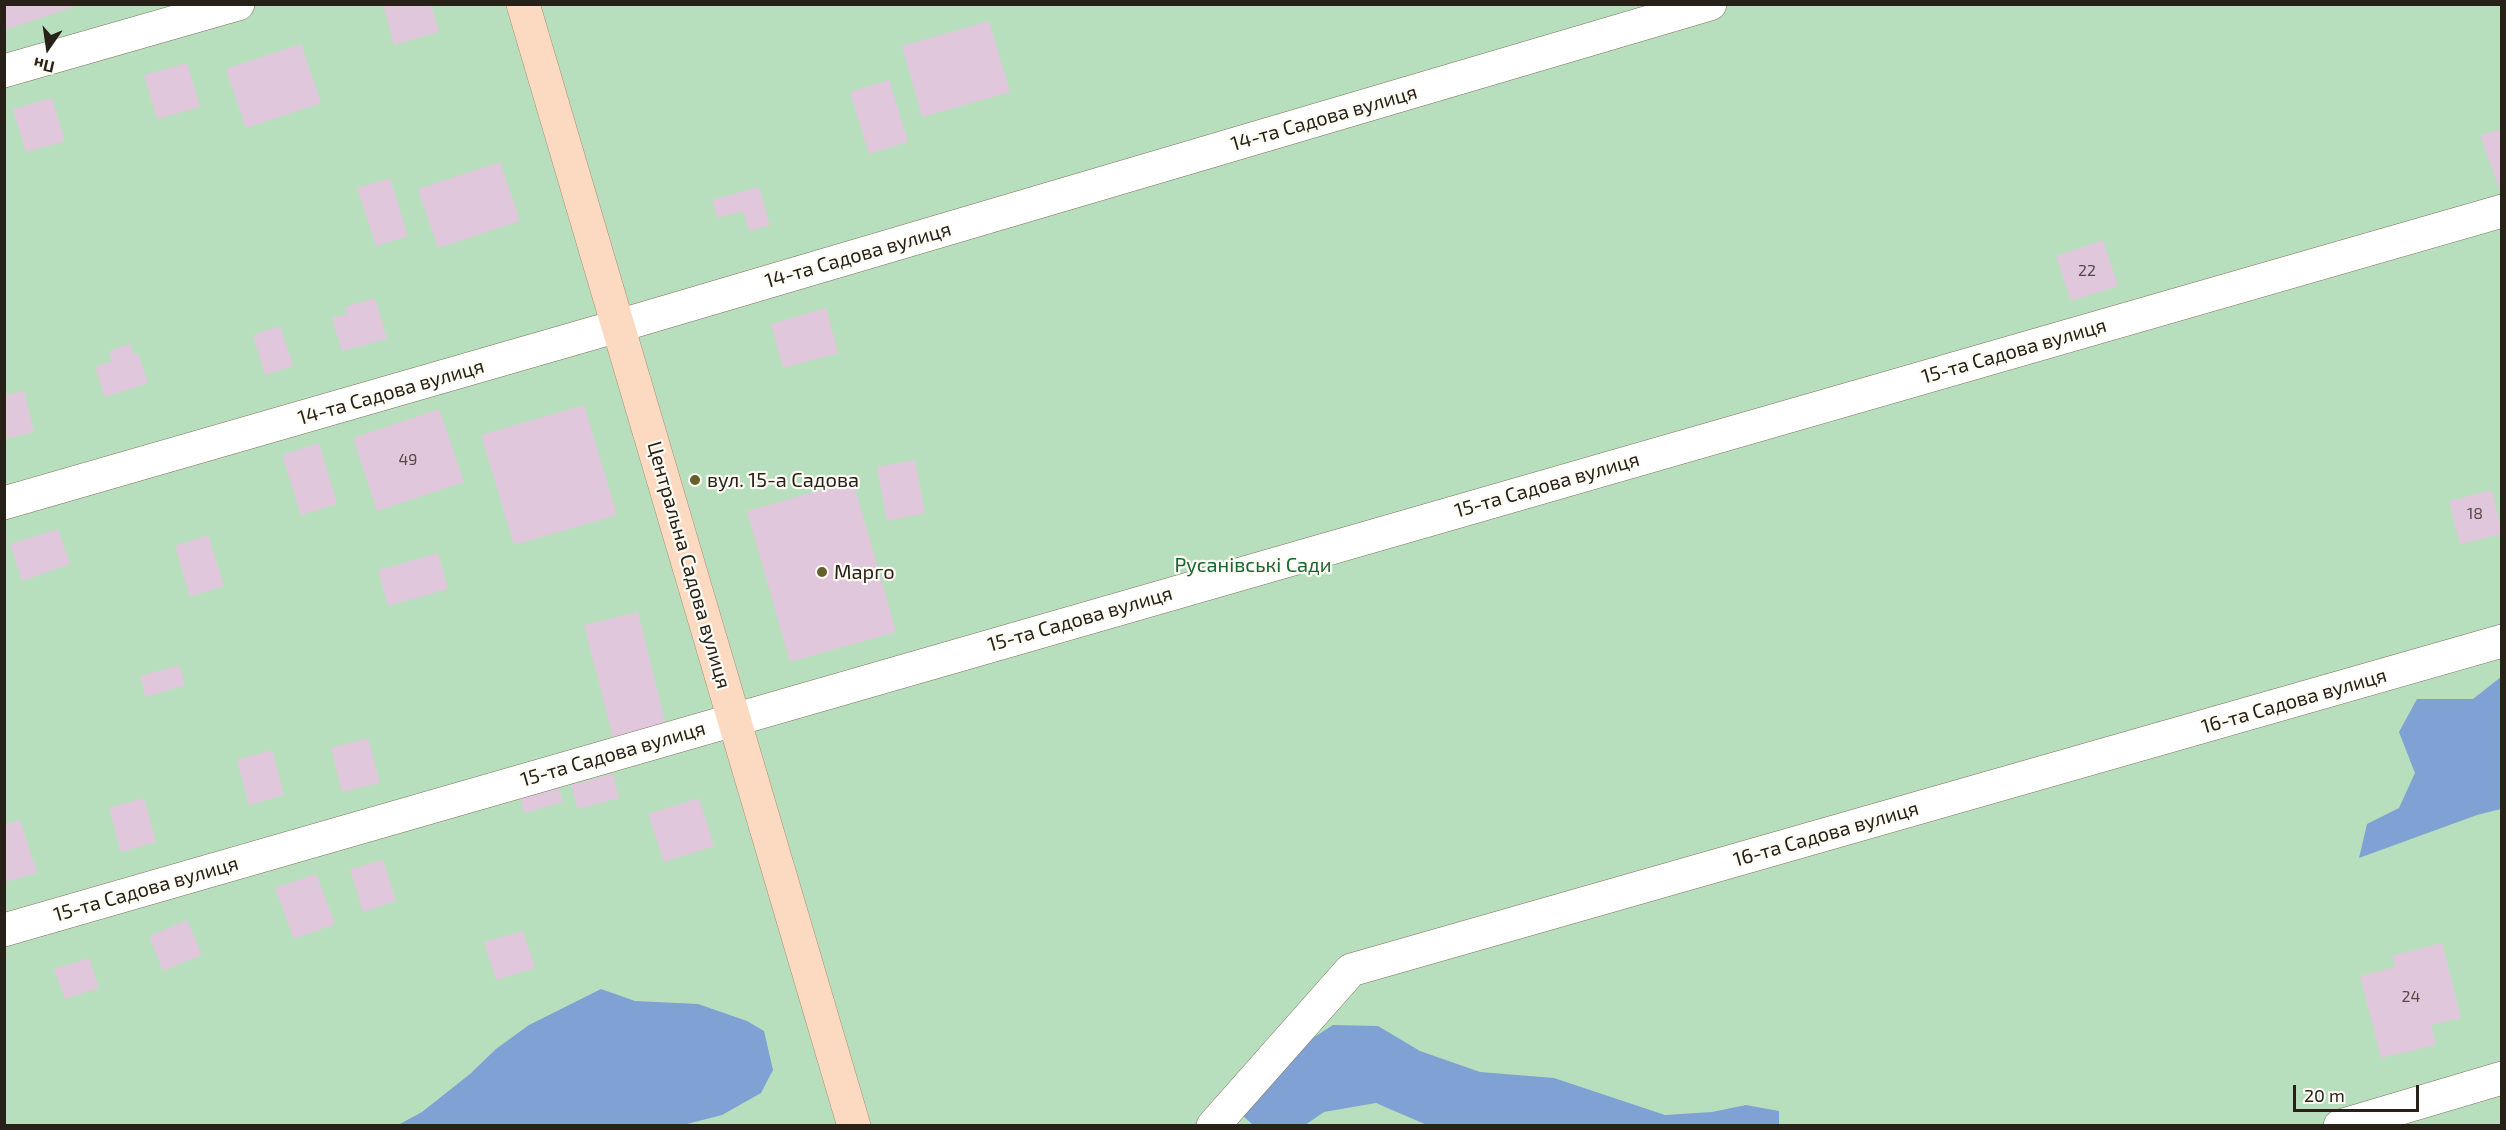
<!DOCTYPE html>
<html>
<head>
<meta charset="utf-8">
<style>
	body { margin:0 }
	#map { position:relative; width:2506px; height:1130px; overflow:hidden; background:#fefbf5; font-family:"Exo 2",sans-serif }
	canvas { display:block }
	.frame { position:absolute; inset:0; border:6px solid #272117; pointer-events:none }
	.north { position:absolute; left:18px; top:18px; width:60px; height:60px; -webkit-text-stroke:4px #fefbf5; paint-order:stroke; rotate:193deg; font-size:16px; font-weight:700; line-height:24px; text-align:center; color:#272117 }
	.north::after { content:''; display:block; margin:auto; width:21px; height:27px; background:#272117; clip-path:polygon(50% 0,100% 100%,50% 72%,0 100%) }
	.scale { position:absolute; left:2293px; top:1085px; width:126px; height:27px; box-sizing:border-box; border:3px solid #272117; border-top:0; padding-left:8px; font-size:18px; line-height:21px; white-space:nowrap; color:#272117; -webkit-text-stroke:4px #fefbf5; paint-order:stroke }
</style>
</head>
<body>
<div id="map">
<canvas width="2506" height="1130"></canvas>
<div class="frame"></div>
<div class="north">Пн</div>
<div class="scale">20 m</div>
</div>
<script>
const ctx = document.querySelector('canvas').getContext('2d');
ctx.lineJoin = 'round';
function fillPath(path, color) { ctx.fillStyle = color; ctx.fill(path, 'evenodd'); }
const toPath = rows => new Path2D(rows.map(r => 'M' + r).join(''));
function strokePath(path, color, width, dash) { ctx.strokeStyle = color; ctx.lineWidth = width; ctx.lineCap = dash ? 'butt' : 'round'; ctx.setLineDash(dash || []); ctx.stroke(path); }
function write(font, color, halo, rows, align = 'center') {
  ctx.font = font + ' "Exo 2",sans-serif'; ctx.lineWidth = 4.5; ctx.setLineDash([]); ctx.textBaseline = 'middle'; ctx.strokeStyle = halo; ctx.fillStyle = color; for (const [text, x, y, turn = 0] of rows) {
    ctx.save(); ctx.translate(x, y); ctx.rotate((+turn || 0) * Math.PI / 180); ctx.textAlign = isNaN(turn) ? turn : align; if (halo) ctx.strokeText(text, 0, 0); ctx.fillText(text, 0, 0); ctx.restore();
  }
}
fillPath(toPath([
	[5,5,2501,5,2501,1125,5,1125]
]), '#b7dfbe');
fillPath(toPath([
	[2501,677,2501,809,2477,815,2359,858,2367,824,2399,808,2415,773,2399,732,2417,699,2473,699],
	[601,989,635,1001,698,1004,747,1021,764,1031,773,1070,761,1093,722,1115,683,1125,398,1125,422,1112,470,1074,496,1049,529,1025],
	[1333,1025,1378,1026,1420,1051,1480,1072,1554,1078,1665,1115,1712,1112,1746,1105,1779,1111,1779,1125,1427,1125,1376,1103,1324,1112,1305,1125,1253,1125,1240,1113,1302,1045]
]), '#7fa1d3');
fillPath(toPath([
	[4,4,80,4,80,5,4,30],
	[383,4,431,4,439,32,394,45],
	[989,21,1010,92,922,117,902,46],
	[301,44,321,103,246,128,226,69],
	[187,63,200,107,157,119,144,75],
	[889,80,908,142,869,154,850,92],
	[52,98,65,141,26,152,13,109],
	[2502,129,2502,193,2501,194,2480,135],
	[500,162,520,221,438,248,418,189],
	[390,178,408,236,376,246,357,188],
	[759,187,770,225,749,231,743,211,717,218,712,200],
	[2103,240,2118,286,2071,301,2056,256],
	[375,298,387,339,342,351,332,318,347,314,345,307],
	[826,308,838,353,783,368,771,324],
	[280,326,293,366,265,375,253,335],
	[130,344,133,354,138,353,148,383,105,397,95,367,112,361,109,351],
	[24,391,34,432,4,439,4,395],
	[584,405,617,515,514,545,481,435],
	[439,409,464,482,377,511,353,438],
	[319,443,337,504,301,515,282,455],
	[915,460,925,513,887,521,877,467],
	[853,481,896,632,790,662,747,511],
	[2492,490,2502,534,2460,544,2449,501],
	[58,529,70,564,22,581,10,544],
	[208,535,224,586,190,597,175,546],
	[438,553,448,589,388,606,378,570],
	[638,612,666,726,613,738,584,625],
	[179,665,185,685,146,697,140,676],
	[368,738,380,783,342,792,331,748],
	[272,750,284,795,249,805,237,760],
	[613,774,619,798,578,809,571,785],
	[557,783,563,802,524,813,519,793],
	[144,798,156,842,121,852,109,808],
	[699,798,714,846,664,862,648,814],
	[20,820,37,873,6,882,4,825],
	[383,860,396,901,363,912,350,869],
	[316,874,335,924,294,939,275,888],
	[187,920,202,955,163,971,149,936],
	[523,931,535,968,496,980,484,942],
	[2442,943,2461,1018,2431,1025,2436,1045,2381,1058,2360,976,2395,967,2392,956],
	[89,958,99,988,65,999,54,969]
]), '#e1c7db');
const minor = toPath([
	[4,71,238,4],
	[4,503,618,326,1710,4],
	[4,930,2502,211],
	[1213,1126,1351,970,2502,641],
	[2340,1126,2502,1078]
]);
const major = toPath([
	[523,4,854,1126]
]);
strokePath(minor, '#7e7058', 34);
strokePath(major, '#b0886a', 34);
strokePath(minor, '#fff', 33);
strokePath(major, '#fcd9c1', 33);
for (const [x, y, r, color] of [
	[695,480,6,"#645f2c"],
	[822,572,6,"#645f2c"]
]) { const dot = new Path2D(); dot.arc(x, y, r, 0, 2 * Math.PI); ctx.fillStyle = color; ctx.fill(dot); strokePath(dot, '#fefbf5', 2); }
write('16px', '#564a48', null, [
	["22",2087,271],
	["49",408,460],
	["18",2475,514],
	["24",2411,997]
]);
write('20px', '#272117', '#fefbf5', [
	["14-та Садова вулиця",1324,118,-16],
	["14-та Садова вулиця",858,255,-16],
	["15-та Садова вулиця",2014,351,-16],
	["14-та Садова вулиця",391,392,-16],
	["15-та Садова вулиця",1547,485,-16],
	["Центральна Садова вулиця",689,565,74],
	["15-та Садова вулиця",1080,619,-16],
	["16-та Садова вулиця",2294,701,-16],
	["15-та Садова вулиця",613,754,-16],
	["16-та Садова вулиця",1826,834,-16],
	["15-та Садова вулиця",146,889,-16]
]);
write('20px', '#272117', '#fefbf5', [
	["вул. 15-а Садова",707,480],
	["Марго",834,572]
], 'left');
write('20px', '#166631', '#fefbf5', [
	["Русанівські Сади",1253,565]
]);
</script>
</body>
</html>
